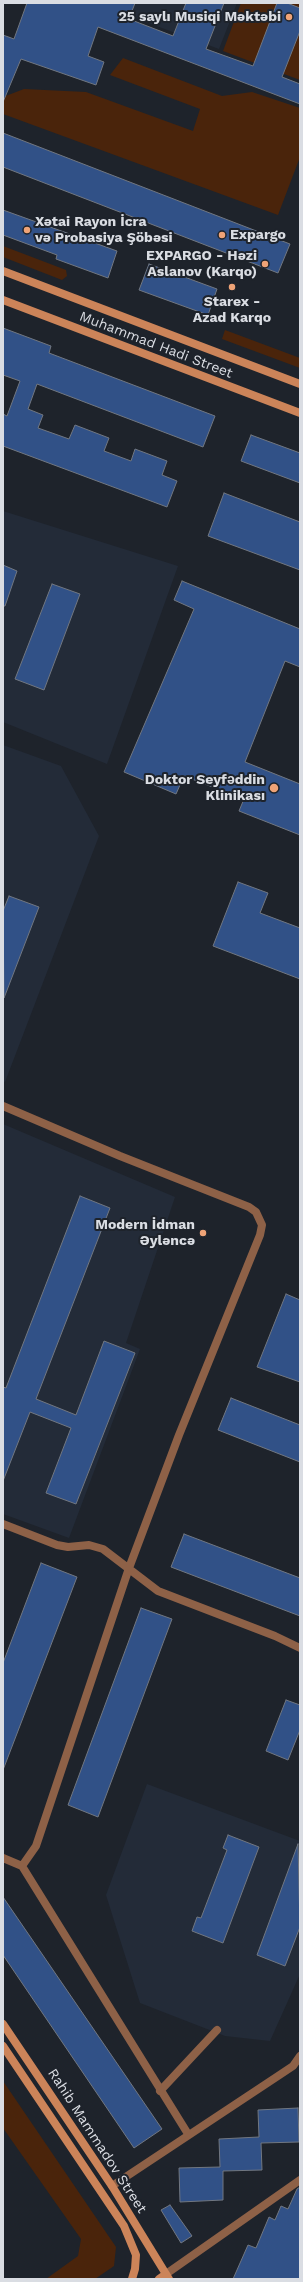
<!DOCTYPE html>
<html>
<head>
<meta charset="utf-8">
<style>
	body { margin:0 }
	#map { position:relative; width:303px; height:2282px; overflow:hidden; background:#1e232b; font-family:"Work Sans",sans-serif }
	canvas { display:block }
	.frame { position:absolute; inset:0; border:4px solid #dadde3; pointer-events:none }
</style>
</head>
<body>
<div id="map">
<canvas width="303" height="2282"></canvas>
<div class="frame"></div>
</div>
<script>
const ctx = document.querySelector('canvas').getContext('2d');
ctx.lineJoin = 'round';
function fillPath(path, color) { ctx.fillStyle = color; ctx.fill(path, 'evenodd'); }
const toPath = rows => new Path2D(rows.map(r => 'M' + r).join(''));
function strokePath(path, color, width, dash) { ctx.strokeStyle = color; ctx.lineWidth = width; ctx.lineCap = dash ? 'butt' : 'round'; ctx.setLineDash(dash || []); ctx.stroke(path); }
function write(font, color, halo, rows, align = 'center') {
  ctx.font = font + ' "Work Sans",sans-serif'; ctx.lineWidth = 4; ctx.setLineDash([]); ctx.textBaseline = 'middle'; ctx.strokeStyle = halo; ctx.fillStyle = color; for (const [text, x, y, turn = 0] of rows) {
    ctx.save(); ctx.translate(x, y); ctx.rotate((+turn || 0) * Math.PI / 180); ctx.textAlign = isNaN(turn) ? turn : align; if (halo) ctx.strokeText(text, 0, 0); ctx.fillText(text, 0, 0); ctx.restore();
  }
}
fillPath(toPath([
	[94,3,237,3,219,49],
	[3,511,178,566,107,764,3,722],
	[3,745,61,766,99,836,5,1082,3,1081],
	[3,1124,175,1197,126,1343,140,1349,69,1538,3,1514],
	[147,1784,300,1841,300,1974,270,2041,225,2036,140,2003,106,1895]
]), '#232b38');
fillPath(toPath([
	[241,3,300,3,300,80,223,51],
	[123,58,222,96,252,92,300,108,300,157,278,215,3,114,3,97,24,89,86,92,193,131,200,109,110,75],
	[3,246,66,270,67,276,62,280,3,257],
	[225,330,300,358,300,368,222,339],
	[3,2081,116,2247,114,2266,95,2279,46,2279,78,2256,81,2239,3,2128]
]), '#4a240b');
const building = toPath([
	[27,3,135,3,129,19,173,36,186,3,224,3,206,49,253,66,277,3,287,3,300,8,300,31,282,77,300,84,300,104,98,27,88,56,104,62,96,85,21,59,3,102,3,35,14,39,27,3],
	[3,133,290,244,278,273,3,167,3,133],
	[3,210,117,251,108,278,56,259,57,255,3,235,3,210],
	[149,264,217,289,208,315,139,290,149,264],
	[3,328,51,346,49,353,215,416,203,447,37,384,28,409,43,415,38,428,69,439,75,425,109,438,104,451,131,461,135,449,167,461,162,475,177,481,167,507,3,446,3,414,7,416,20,381,3,375,3,328],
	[251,435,300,453,300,483,241,461,251,435],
	[224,493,300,522,300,570,208,536,224,493],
	[3,565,17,571,5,606,3,606,3,565],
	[182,581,300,629,300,667,285,661,245,762,300,784,300,835,239,811,244,799,184,776,176,794,124,772,194,609,174,600,182,581],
	[52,584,80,594,44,690,15,679,52,584],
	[238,882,268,893,260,913,300,928,300,979,213,946,238,882],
	[9,896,39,907,4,998,3,911,9,896],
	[80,1196,110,1208,36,1399,76,1415,104,1341,135,1353,76,1504,46,1493,71,1428,30,1412,3,1481,3,1387,6,1388,80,1196],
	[286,1294,300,1300,300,1382,257,1367,286,1294],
	[231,1398,300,1425,300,1462,218,1430,231,1398],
	[184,1534,300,1578,300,1616,171,1567,184,1534],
	[41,1563,77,1577,3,1770,3,1663,41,1563],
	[141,1608,172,1619,98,1817,68,1805,141,1608],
	[286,1700,300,1705,300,1730,288,1760,266,1751,286,1700],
	[228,1835,259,1847,223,1943,192,1931,197,1917,201,1918,227,1850,223,1848,228,1835],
	[298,1844,300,1927,285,1966,257,1955,298,1844],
	[3,1897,162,2129,134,2148,3,1955,3,1897],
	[298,2108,299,2142,261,2143,262,2170,223,2171,223,2200,180,2202,179,2168,220,2167,219,2139,259,2137,258,2110,298,2108],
	[300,2187,300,2279,233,2279,248,2245,256,2248,269,2217,275,2220,281,2206,288,2209,297,2189,300,2187],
	[170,2205,192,2236,181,2243,161,2210,170,2205]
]);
fillPath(building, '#315187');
strokePath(building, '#717781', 1);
strokePath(toPath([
	[3,1106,120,1156,249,1207,256,1212,262,1225,260,1235,179,1435,129,1568,36,1846,22,1866],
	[3,1524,57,1545,68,1547,89,1545,103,1549,158,1591,275,1636,300,1648],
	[3,1858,22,1866,188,2134],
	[160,2091,217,2030],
	[112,2186,281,2074,293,2066,300,2056],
	[166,2274,300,2180]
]), '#8e6147', 8);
strokePath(toPath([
	[3,271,300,384],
	[3,300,300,413],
	[3,2024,112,2186,169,2279],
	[3,2046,124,2226,136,2255,135,2269,132,2279],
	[159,2279,166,2274]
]), '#cc8459', 8);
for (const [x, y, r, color] of [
	[289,17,4,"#efa377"],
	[27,230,4,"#efa377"],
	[222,235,4,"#efa377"],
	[265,264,4,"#efa377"],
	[232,287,4,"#efa377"],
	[274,788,5,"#efa377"],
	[203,1233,4,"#efa377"]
]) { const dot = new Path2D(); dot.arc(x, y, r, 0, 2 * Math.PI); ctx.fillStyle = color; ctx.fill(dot); strokePath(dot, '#1e232b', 1.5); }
write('bold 14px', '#dadde3', '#1e232b', [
	["25 saylı Musiqi Məktəbi",281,17],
	["Xətai Rayon İcra",35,222,"left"],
	["və Probasiya Şöbəsi",35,238,"left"],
	["Expargo",230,235,"left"],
	["EXPARGO - Həzi",257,256],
	["Aslanov (Karqo)",257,272],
	["Starex -",232,302,"center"],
	["Azad Karqo",232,318,"center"],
	["Doktor Seyfәddin",265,780],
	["Klinikası",265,796],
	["Modern İdman",195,1225],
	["Əyləncə",195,1241]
], 'right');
write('14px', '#dadde3', '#1e232b', [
	["Muhammad Hadi Street",156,345,21],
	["Rahib Mammadov Street",97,2141,57]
]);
</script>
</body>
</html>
